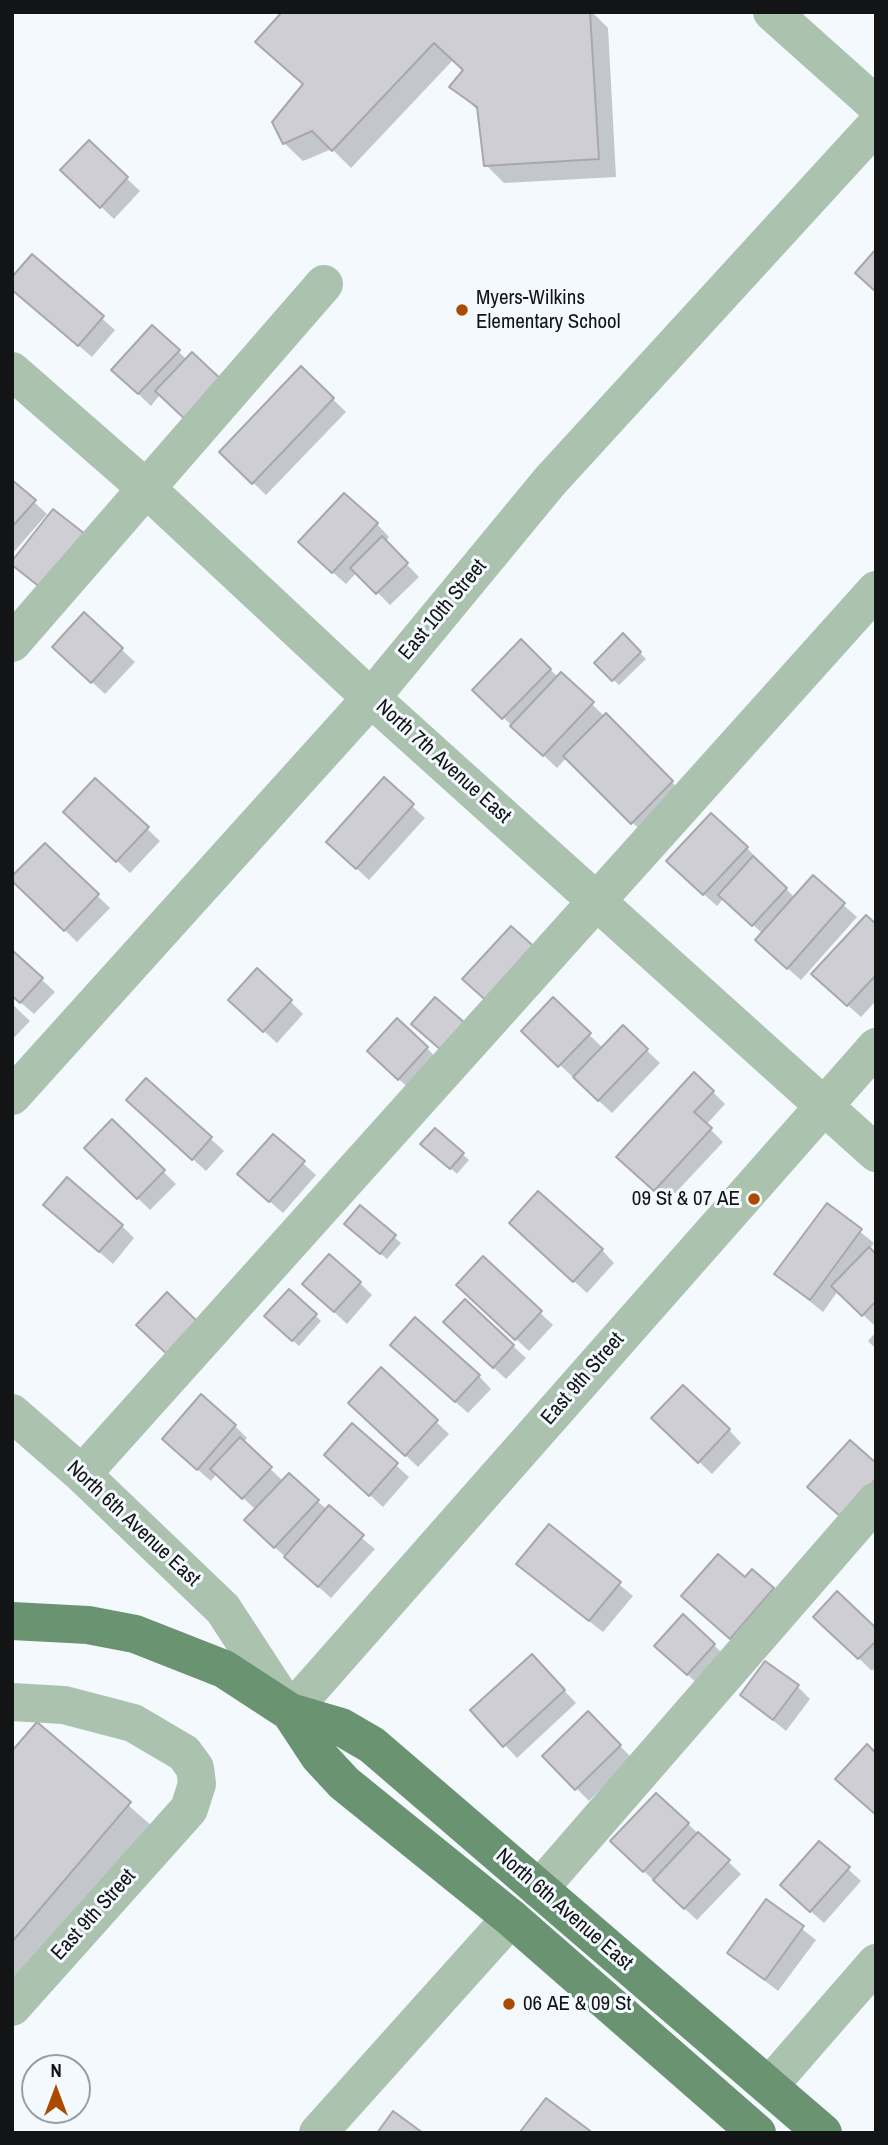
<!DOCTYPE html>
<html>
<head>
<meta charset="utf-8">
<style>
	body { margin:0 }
	#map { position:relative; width:888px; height:2145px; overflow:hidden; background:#f4f9fe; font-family:"Archivo Narrow",sans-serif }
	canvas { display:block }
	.frame { position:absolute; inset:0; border:14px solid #121416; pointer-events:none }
	.north { position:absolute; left:21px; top:2054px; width:70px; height:70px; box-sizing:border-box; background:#f4f9fe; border:2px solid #9a9da1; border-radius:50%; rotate:0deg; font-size:19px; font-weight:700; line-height:28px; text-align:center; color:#121416 }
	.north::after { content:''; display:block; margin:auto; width:24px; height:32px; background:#ab4b01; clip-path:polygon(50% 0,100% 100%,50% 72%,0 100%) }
</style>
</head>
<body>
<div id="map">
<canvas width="888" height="2145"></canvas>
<div class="frame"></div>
<div class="north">N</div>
</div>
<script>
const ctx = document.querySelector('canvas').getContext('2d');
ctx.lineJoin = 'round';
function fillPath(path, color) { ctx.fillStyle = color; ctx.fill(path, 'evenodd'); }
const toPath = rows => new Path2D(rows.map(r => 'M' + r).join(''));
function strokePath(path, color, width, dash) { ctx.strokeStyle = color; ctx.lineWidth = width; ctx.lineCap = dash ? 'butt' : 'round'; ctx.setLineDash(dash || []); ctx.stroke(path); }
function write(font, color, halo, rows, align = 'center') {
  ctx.font = font + ' "Archivo Narrow",sans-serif'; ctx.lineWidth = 6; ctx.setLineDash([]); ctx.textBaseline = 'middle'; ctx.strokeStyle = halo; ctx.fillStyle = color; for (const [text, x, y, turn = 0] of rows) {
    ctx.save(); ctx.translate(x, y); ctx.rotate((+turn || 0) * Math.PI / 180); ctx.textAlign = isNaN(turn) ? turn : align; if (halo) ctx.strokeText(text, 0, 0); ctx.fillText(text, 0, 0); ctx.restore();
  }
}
fillPath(toPath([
	[284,12,592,12,608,28,616,177,504,183,486,165,480,112,452,87,464,71,453,60,351,168,332,149,303,161,284,143,304,85],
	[89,143,140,191,114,219,75,182],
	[32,257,115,330,92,357,21,296],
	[178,351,187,360,151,406,126,382],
	[301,368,346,412,266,495,221,452],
	[12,482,47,514,12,554],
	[377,524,389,537,385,542,419,577,390,605,357,572,346,584,313,555],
	[84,615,135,662,105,694,67,659],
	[623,636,646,659,619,685,596,663],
	[521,641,558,677,561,674,685,795,645,835,567,757,557,768,474,690],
	[95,780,160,841,130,873,78,825],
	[384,780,425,818,369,880,341,854],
	[45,845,110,908,77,942,25,891],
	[747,848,795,898,813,878,857,917,801,980,770,953,763,934,724,898,717,906,681,874],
	[876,926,876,1001,861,1017,826,986],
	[12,952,55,992,34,1014,12,995],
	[553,1000,603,1048,623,1028,660,1063,612,1113,523,1031],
	[290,1001,303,1014,277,1043,243,1012],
	[12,1004,30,1021,12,1040],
	[427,1048,439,1061,412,1091,382,1064],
	[146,1080,224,1151,206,1171,141,1112],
	[713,1092,725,1104,706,1125,723,1142,667,1202,631,1169],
	[112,1122,176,1184,150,1210,86,1148],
	[435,1130,469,1160,457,1174,429,1150],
	[273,1136,316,1175,283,1213,252,1186],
	[45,1205,122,1226,134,1238,113,1264],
	[827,1205,874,1243,869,1250,876,1256,876,1327,838,1291,823,1312,776,1274],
	[360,1208,401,1243,387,1259,352,1230],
	[524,1236,602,1250,614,1263,587,1293],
	[483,1259,553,1325,529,1351,471,1297],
	[360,1283,372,1295,347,1324,317,1296],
	[315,1315,321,1321,299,1346,272,1322],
	[876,1332,876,1349,868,1341],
	[458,1335,513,1346,526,1358,506,1379],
	[405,1358,479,1376,491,1389,468,1413],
	[381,1370,449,1434,418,1467,363,1415],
	[653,1418,729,1430,741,1443,712,1474],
	[235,1426,247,1438,243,1443,283,1481,317,1501,375,1549,331,1598,259,1533,256,1510,217,1473,211,1481,176,1451],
	[352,1426,409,1477,383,1507,339,1467],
	[549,1526,633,1596,603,1632,531,1576],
	[752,1571,785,1602,743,1650,696,1608,745,1579],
	[828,1629,876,1630,876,1666,872,1671],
	[714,1645,726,1657,700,1686,669,1658],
	[544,1669,576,1703,517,1758,473,1710],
	[798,1687,810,1699,786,1731,742,1695],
	[588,1714,632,1758,589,1801,545,1756],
	[37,1725,153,1827,12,1991,12,1754],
	[688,1824,741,1874,697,1920,625,1854],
	[848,1869,861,1881,824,1923,795,1897],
	[766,1901,816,1940,778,1991,729,1953]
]), '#0003');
const building = toPath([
	[282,12,590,12,599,159,484,166,477,107,449,87,463,70,434,43,332,151,312,131,283,144,272,122,303,84,255,42,282,12],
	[89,140,128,177,100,208,60,170,89,140],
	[876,249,876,292,855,273,876,249],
	[32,254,104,316,78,346,12,290,12,277,32,254],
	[152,325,180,350,138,394,111,370,152,325],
	[192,352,226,384,189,423,155,391,192,352],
	[301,366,334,398,252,484,219,452,301,366],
	[12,480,36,500,12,527,12,480],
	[344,493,378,523,332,573,298,542,344,493],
	[53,509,85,534,41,588,12,565,12,561,53,509],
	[382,536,408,563,376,594,350,568,382,536],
	[84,612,123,648,91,683,52,647,84,612],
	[623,633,641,652,612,681,594,663,623,633],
	[521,639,551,669,502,719,472,690,521,639],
	[561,672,594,702,543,756,510,726,561,672],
	[606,713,673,781,631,824,563,756,606,713],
	[384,777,414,804,356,869,326,842,384,777],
	[95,778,149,827,116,862,63,812,95,778],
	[711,813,748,847,703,895,666,861,711,813],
	[45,843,99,894,64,931,12,881,12,876,45,843],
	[753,856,787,888,752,926,718,895,753,856],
	[813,875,845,903,787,969,755,940,813,875],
	[866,915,876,924,876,975,847,1006,811,974,866,915],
	[511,926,539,951,490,1004,462,979,511,926],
	[12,950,43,978,20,1003,12,996,12,950],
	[257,968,292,1000,263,1032,228,1000,257,968],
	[435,997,465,1023,441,1050,411,1024,435,997],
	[553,997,591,1033,558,1067,521,1031,553,997],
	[397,1018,428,1047,398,1080,367,1051,397,1018],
	[623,1025,648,1049,598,1101,573,1077,623,1025],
	[694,1072,714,1091,694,1112,712,1128,654,1191,616,1157,694,1072],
	[146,1078,212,1137,192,1160,126,1100,146,1078],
	[112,1119,165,1170,137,1199,84,1148,112,1119],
	[435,1128,464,1153,450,1169,420,1144,435,1128],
	[273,1134,305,1161,269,1202,237,1174,273,1134],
	[67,1177,123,1225,99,1252,43,1205,67,1177],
	[538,1191,603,1249,573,1282,509,1223,538,1191],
	[827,1203,862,1229,810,1300,774,1274,827,1203],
	[360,1205,396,1235,380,1254,344,1224,360,1205],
	[869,1247,876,1254,876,1301,862,1316,831,1286,869,1247],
	[329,1254,361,1282,334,1312,302,1284,329,1254],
	[483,1256,542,1311,515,1340,456,1285,483,1256],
	[289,1289,317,1314,292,1341,264,1316,289,1289],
	[167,1292,200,1324,169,1356,136,1325,167,1292],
	[465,1299,514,1345,493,1368,443,1322,465,1299],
	[415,1317,480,1375,455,1402,390,1345,415,1317],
	[381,1367,438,1420,405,1456,348,1403,381,1367],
	[683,1385,730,1429,698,1463,651,1418,683,1385],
	[201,1394,236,1425,197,1470,162,1439,201,1394],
	[352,1423,398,1463,369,1496,324,1455,352,1423],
	[240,1437,272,1467,242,1499,210,1469,240,1437],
	[850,1440,876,1463,876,1479,841,1517,807,1487,850,1440],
	[289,1473,319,1500,274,1548,244,1520,289,1473],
	[329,1505,364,1535,318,1587,284,1557,329,1505],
	[549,1524,621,1582,589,1621,516,1564,549,1524],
	[718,1554,745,1577,752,1569,774,1588,730,1639,681,1596,718,1554],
	[837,1591,876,1628,876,1641,858,1659,813,1617,837,1591],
	[683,1614,715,1644,687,1675,654,1646,683,1614],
	[532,1654,565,1690,503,1747,470,1710,532,1654],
	[765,1661,799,1685,773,1720,740,1695,765,1661],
	[588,1711,621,1745,575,1790,542,1756,588,1711],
	[37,1722,131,1802,12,1942,12,1751,37,1722],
	[867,1744,876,1753,876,1815,835,1779,867,1744],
	[656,1793,689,1823,643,1872,610,1841,656,1793],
	[698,1832,730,1860,684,1909,653,1880,698,1832],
	[819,1841,850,1867,810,1912,780,1885,819,1841],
	[766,1899,804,1926,765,1980,727,1953,766,1899],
	[546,2098,593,2133,520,2132,546,2098],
	[393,2111,423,2133,377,2133,393,2111]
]);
fillPath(building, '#cfced4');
strokePath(building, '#a8a7ac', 2);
strokePath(toPath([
	[772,12,876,105],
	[12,371,147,489,371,698,876,1153],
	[12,643,324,284],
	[12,1096,371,698,550,481,876,125],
	[12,1413,82,1474,223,1609,290,1712,876,1047],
	[82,1474,876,590],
	[12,1702,64,1705,133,1723,184,1753,195,1768,197,1784,189,1809,12,2007],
	[539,1889,876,1501],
	[769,2086,876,1963],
	[318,2133,511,1918]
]), '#abc2ae', 38);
strokePath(toPath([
	[12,1621,88,1625,135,1634,224,1669,290,1712,341,1727,372,1745,823,2133],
	[290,1712,319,1756,344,1783,511,1918,757,2133]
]), '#6a9371', 38);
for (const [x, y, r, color] of [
	[462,310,7,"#ab4b01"],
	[754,1199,7,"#ab4b01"],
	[509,2004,7,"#ab4b01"]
]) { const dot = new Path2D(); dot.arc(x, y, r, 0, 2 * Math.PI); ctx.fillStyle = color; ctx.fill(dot); strokePath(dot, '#f4f9fe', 2.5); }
write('21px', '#121416', '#f4f9fe', [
	["Myers-Wilkins",476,298],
	["Elementary School",476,322],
	["09 St & 07 AE",740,1199,"right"],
	["06 AE & 09 St",523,2004]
], 'left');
write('21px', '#121416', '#f4f9fe', [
	["East 10th Street",443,610,-50],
	["North 7th Avenue East",443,762,42],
	["East 9th Street",583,1379,-49],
	["North 6th Avenue East",133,1524,43],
	["North 6th Avenue East",564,1910,41],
	["East 9th Street",94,1915,-48]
]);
</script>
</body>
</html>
